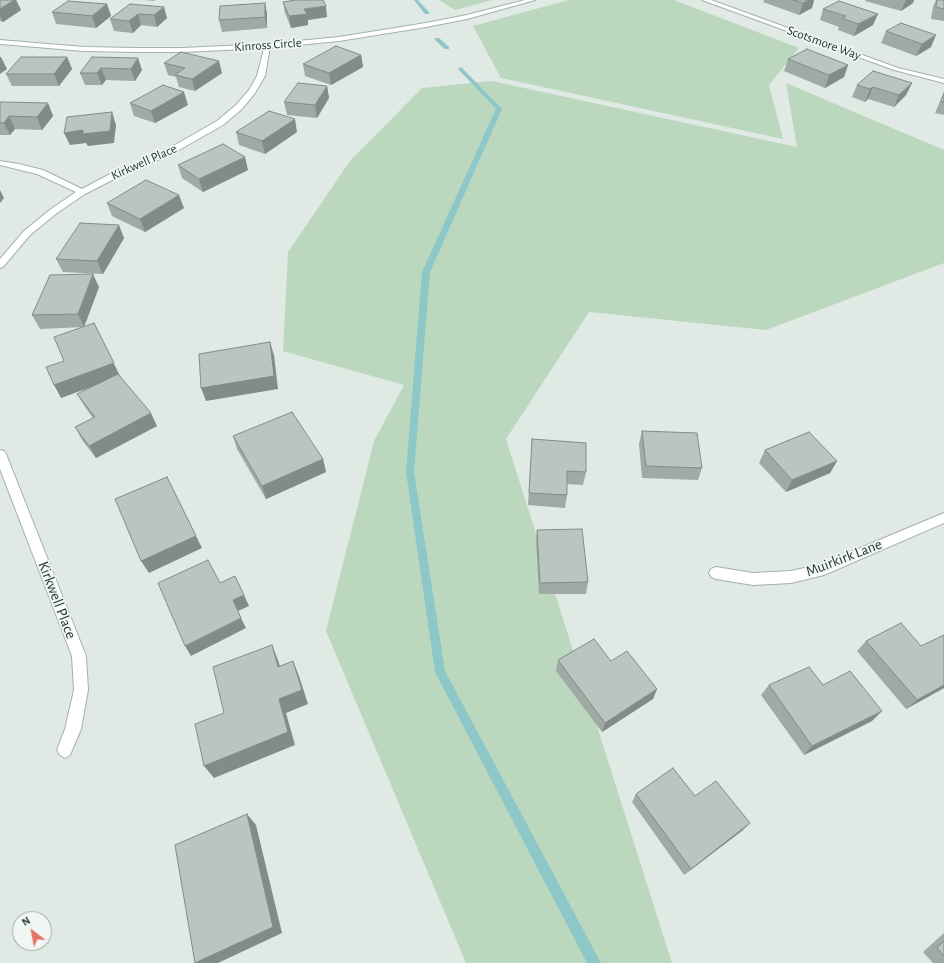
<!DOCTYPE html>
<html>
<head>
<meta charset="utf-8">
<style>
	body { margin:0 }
	#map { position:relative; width:944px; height:963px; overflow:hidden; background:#e0e9e4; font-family:"Alegreya Sans",sans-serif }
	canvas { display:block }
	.north { position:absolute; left:12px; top:911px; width:40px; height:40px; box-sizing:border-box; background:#f0f6f2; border:1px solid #9eaaa4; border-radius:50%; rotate:328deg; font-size:11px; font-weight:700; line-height:16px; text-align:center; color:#23372f }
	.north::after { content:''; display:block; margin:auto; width:14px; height:18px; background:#e27365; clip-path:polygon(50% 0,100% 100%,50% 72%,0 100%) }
</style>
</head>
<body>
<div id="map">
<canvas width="944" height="963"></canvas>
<div class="north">N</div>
</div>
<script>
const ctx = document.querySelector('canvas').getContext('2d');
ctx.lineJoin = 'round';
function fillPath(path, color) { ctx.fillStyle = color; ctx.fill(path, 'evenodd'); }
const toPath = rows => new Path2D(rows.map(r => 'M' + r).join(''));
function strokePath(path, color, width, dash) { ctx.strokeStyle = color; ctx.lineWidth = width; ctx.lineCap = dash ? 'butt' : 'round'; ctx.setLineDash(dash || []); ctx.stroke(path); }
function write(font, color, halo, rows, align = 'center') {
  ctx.font = font + ' "Alegreya Sans",sans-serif'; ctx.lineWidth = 3.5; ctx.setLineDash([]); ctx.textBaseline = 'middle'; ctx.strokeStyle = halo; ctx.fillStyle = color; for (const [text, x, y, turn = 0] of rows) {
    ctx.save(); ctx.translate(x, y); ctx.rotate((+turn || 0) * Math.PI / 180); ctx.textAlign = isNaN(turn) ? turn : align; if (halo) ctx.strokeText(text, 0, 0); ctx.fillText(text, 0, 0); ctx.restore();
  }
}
fillPath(toPath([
	[439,0,492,0,455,10],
	[569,0,674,0,799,48,769,85,783,139,501,78,473,26],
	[492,81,797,147,786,83,944,150,944,263,766,330,589,312,506,439,672,963,466,963,326,631,374,441,404,385,283,351,288,252,350,161,422,88]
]), '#bbd8bf');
fillPath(toPath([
	[414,0,418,0,429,12,429,14,425,14,414,0],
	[435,38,439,38,449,47,449,49,445,49,435,40,435,38],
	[461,67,502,109,430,272,414,472,445,671,601,963,587,963,435,672,406,472,422,272,496,109,459,70,458,69,461,67]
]), '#8dc7c8');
const street = toPath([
	[702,0,711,0,898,68,944,79,944,83,894,70,702,0],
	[265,45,270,46,265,76,255,93,242,109,223,125,172,154,116,178,85,194,57,213,30,235,3,267,0,268,0,259,24,231,51,209,76,192,37,174,0,165,0,161,19,164,43,170,82,189,110,174,166,150,217,121,236,105,249,90,257,76,265,45],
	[0,450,4,451,6,454,86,656,88,690,81,729,70,755,65,758,60,755,57,750,65,729,74,690,72,656,0,469,0,450],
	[944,513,944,523,824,575,791,583,753,585,716,579,711,577,709,573,711,569,716,567,753,573,791,571,822,564,944,513]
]);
const secondary = toPath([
	[525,0,535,0,467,19,426,27,339,41,267,48,183,52,134,52,84,51,0,44,0,40,84,47,134,48,183,48,267,44,339,37,426,23,467,15,525,0]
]);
strokePath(street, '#a4b0aa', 2);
strokePath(secondary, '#a0b3aa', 2);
fillPath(street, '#fff');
fillPath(secondary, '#fff');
fillPath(toPath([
	[0,0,16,0,21,10,3,22,0,21],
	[144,0,156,0,154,1],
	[764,0,814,0,812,8,799,15,763,2],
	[866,0,914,0,913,3,901,11,865,1],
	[936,0,944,0,944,21,931,19,933,7],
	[283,2,327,17,308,20,308,25,291,28,285,13],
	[265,3,267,14,267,28,222,32,219,20],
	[107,4,111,16,96,28,56,24,52,12],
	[130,4,167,18,157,27,141,25,133,33,114,31,110,19],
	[823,9,873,25,854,36,838,30,839,27,820,20],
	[886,31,931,47,916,56,881,43],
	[361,55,363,67,331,85,305,76,303,64],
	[67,57,72,69,59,86,12,86,6,74],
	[92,57,142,70,135,81,106,80,102,85,85,85,80,73],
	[788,59,848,65,844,77,825,88,784,71],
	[164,63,222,73,195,91,179,87,176,77,168,75],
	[912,83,906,95,894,107,868,99,865,102,852,97,857,85],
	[327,86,329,98,317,118,287,115,284,102],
	[944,92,944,115,935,113],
	[0,103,48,103,53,116,42,130,15,129,10,135,0,135],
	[130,103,188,105,155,123,134,116],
	[236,132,297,132,265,154,239,145],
	[178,165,248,170,203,192,182,178],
	[107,203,184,208,145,232,112,216],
	[124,238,103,274,63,272,56,259],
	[99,287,84,327,120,376,157,426,96,458,82,440,75,427,93,418,85,407,77,394,93,386,61,398,64,361,84,327,40,329,32,315],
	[642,431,702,468,698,480,642,478,639,444],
	[233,436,323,459,326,472,266,499,237,449],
	[532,439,586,472,583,485,567,484,567,495,565,508,528,505],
	[765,450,837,461,830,473,786,492,759,463],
	[537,530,588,582,586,594,539,594,536,541],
	[866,641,921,646,944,688,906,709,857,651],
	[558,660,611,661,657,689,653,699,602,732,556,671],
	[769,685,823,685,872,721,804,755,761,695],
	[636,794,695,796,743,830,684,875,632,802],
	[944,933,944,963,933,963,923,952]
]), '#9faaa4');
fillPath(toPath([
	[14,0,16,0,21,10,3,22,0,16,0,9],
	[809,0,814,0,812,8,799,15,803,3],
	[906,0,914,0,913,3,901,11],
	[265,3,267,14,267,28,265,17],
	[107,4,111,16,96,28,92,16],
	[326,6,327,17,308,20,308,25,291,28,289,16,304,9],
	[164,7,167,18,157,27,154,15],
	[138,14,141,25,133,33,129,21],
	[878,14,873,25,854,36,858,24],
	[936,35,931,47,916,56,922,44],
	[361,55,363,67,331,85,329,73],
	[0,57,1,57,7,69,0,74],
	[67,57,72,69,59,86,54,74],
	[138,58,142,70,135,81,131,69],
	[219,61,222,73,195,91,192,79],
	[848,65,844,77,825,88,829,75],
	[101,68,106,80,102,85,97,73],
	[912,83,906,95,894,107,899,95],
	[327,86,329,98,317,118,315,105],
	[873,87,868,99,865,102,870,89],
	[184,92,188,105,155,123,151,111],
	[48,103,53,116,42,130,37,117],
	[112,112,116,125,114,143,88,146,86,143,70,145,64,133],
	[9,116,15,129,10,135,4,123],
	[295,119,297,132,265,154,262,141],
	[245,157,248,170,203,192,199,179],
	[0,190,4,198,0,203],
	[179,195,184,208,145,232,140,219],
	[119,225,124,238,103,274,97,261],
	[93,274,99,287,84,327,78,314],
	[94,323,120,376,61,398,54,385],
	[270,342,274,355,278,389,206,401,201,388],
	[151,413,157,426,96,458,89,446],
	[323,459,326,472,266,499,262,486],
	[837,461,830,473,786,492,792,480],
	[167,477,202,548,149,573,141,561],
	[244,595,249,606,238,611,233,600],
	[241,618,246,628,191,656,185,646],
	[272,645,278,660,285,682,278,667],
	[293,661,299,676,308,704,286,713,295,745,214,778,204,766,279,699],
	[944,685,944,688,906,709,917,700],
	[657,689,653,699,602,732,605,723],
	[882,711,872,721,804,755,812,746],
	[247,814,256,825,282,933,218,963,195,963],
	[750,823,743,830,684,875,691,869]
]), '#828b86');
const building = toPath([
	[0,0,14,0,0,9,0,0],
	[295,0,323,0,326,6,304,9,307,14,289,16,283,2,295,0],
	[793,0,809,0,803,3,793,0],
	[937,0,944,0,944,9,936,7,937,0],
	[68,1,107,4,92,16,52,12,68,1],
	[839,1,878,14,858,24,842,18,846,16,823,9,839,1],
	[265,3,265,17,219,20,220,6,265,3],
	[130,4,164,7,154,15,138,14,129,21,110,19,130,4],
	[901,23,936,35,922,44,886,31,901,23],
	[336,46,361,55,329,73,303,64,336,46],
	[807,49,848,65,829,75,788,59,807,49],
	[181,52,219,61,192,79,175,75,185,68,164,63,181,52],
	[21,57,67,57,54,74,6,74,21,57],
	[92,57,138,58,131,69,101,68,97,73,80,73,92,57],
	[873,71,912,83,899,95,873,87,870,89,857,85,873,71],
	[298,83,327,86,315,105,284,102,298,83],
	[163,85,184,92,151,111,130,103,163,85],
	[944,93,944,102,941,101,944,93],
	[1,102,48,103,37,117,9,116,4,123,0,123,0,103,1,102],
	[269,111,295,119,262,141,236,132,269,111],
	[112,112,110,131,83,134,83,130,64,133,67,117,112,112],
	[223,144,245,157,199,179,178,165,223,144],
	[146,180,179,195,140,219,107,203,146,180],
	[80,223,119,225,97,261,56,259,80,223],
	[93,274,78,314,32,315,50,275,93,274],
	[94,323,114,363,54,385,46,367,64,361,54,337,94,323],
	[270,342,274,376,201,388,199,354,270,342],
	[118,374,151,413,89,446,75,427,95,417,77,394,118,374],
	[292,412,323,459,262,486,233,436,292,412],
	[642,431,697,433,702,468,646,466,642,431],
	[809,432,837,461,792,480,765,450,809,432],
	[532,439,586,443,586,472,567,471,567,495,529,493,532,439],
	[167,477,196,536,141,561,115,499,167,477],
	[582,529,588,582,540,583,537,530,582,529],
	[208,560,220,583,235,576,244,595,233,600,241,618,185,646,158,583,208,560],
	[901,623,921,646,944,635,944,685,917,700,866,641,901,623],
	[594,639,611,661,627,651,657,689,605,723,558,660,594,639],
	[272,645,278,667,293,661,302,690,279,699,288,732,204,766,195,724,224,713,213,667,272,645],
	[809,667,823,685,850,671,882,711,812,746,769,685,809,667],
	[673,768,695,796,716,781,750,823,691,869,636,794,673,768],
	[247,814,273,927,195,963,175,845,247,814],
	[944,941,944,956,937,948,944,941]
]);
fillPath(building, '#b9c6bf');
strokePath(building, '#828b86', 1);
write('13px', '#23372f', '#f0f6f2', [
	["Scotsmore Way",824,43,20],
	["Kinross Circle",268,45,-4],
	["Kirkwell Place",144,162,-24]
]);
write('15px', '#23372f', '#f0f6f2', [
	["Muirkirk Lane",844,558,-21],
	["Kirkwell Place",57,600,69]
]);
</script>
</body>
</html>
